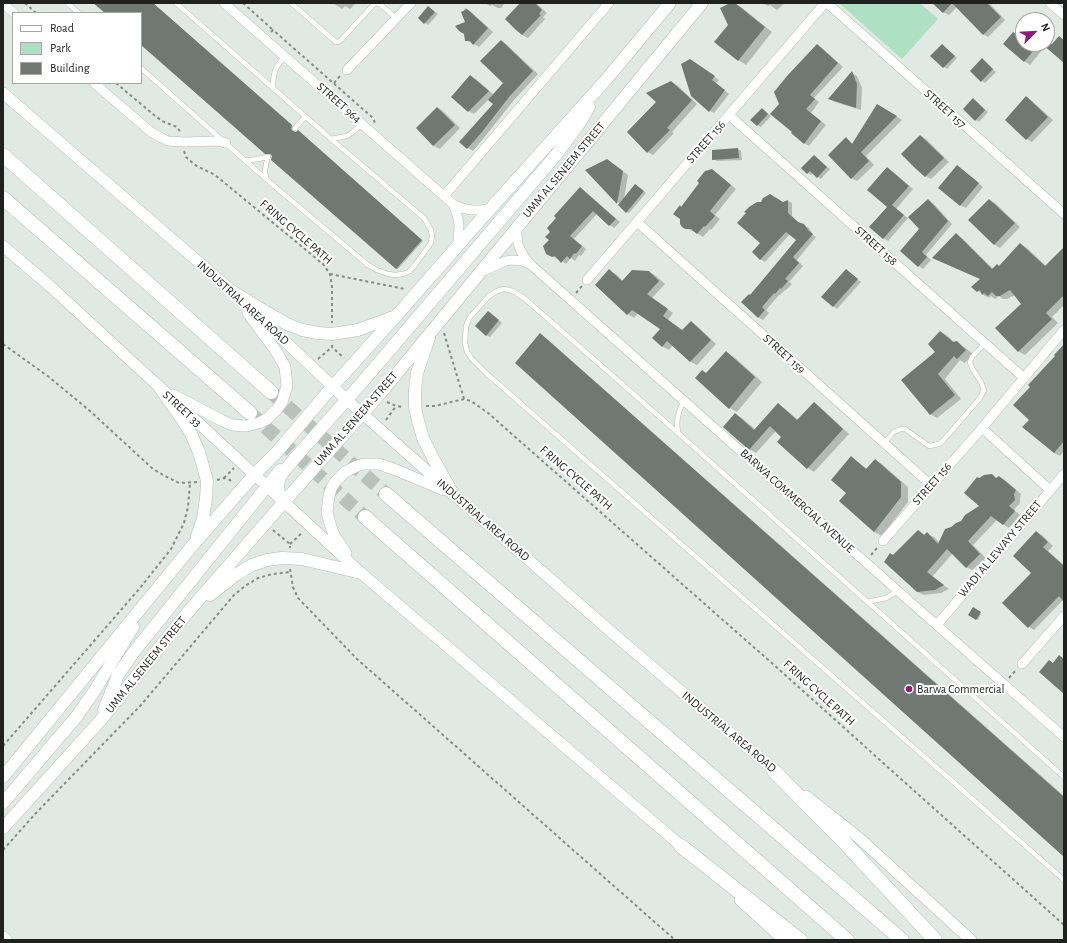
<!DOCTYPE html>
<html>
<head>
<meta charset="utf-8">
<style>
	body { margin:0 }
	#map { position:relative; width:1067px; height:943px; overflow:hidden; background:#e0e9e3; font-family:"Alegreya Sans",sans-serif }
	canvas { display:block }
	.frame { position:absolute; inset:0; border:4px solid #1e211f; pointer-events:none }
	.legend { position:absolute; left:12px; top:12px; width:130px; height:72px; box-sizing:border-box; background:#fff; border:1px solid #a5a6a5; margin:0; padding:5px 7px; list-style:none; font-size:12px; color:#1e211f }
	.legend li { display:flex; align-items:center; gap:8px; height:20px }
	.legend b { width:20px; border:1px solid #a5a6a5 }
	.north { position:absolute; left:1015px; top:12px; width:40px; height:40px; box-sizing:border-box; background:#fff; border:1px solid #a5a6a5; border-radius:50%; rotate:66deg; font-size:11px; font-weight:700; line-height:16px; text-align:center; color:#1e211f }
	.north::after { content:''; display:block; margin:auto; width:14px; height:18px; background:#911977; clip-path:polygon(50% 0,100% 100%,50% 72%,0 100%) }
</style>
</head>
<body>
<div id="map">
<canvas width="1067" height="943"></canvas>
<div class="frame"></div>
<ul class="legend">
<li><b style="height:5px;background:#fff"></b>Road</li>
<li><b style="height:11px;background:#aee0c3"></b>Park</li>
<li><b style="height:11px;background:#707873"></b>Building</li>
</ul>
<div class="north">N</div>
</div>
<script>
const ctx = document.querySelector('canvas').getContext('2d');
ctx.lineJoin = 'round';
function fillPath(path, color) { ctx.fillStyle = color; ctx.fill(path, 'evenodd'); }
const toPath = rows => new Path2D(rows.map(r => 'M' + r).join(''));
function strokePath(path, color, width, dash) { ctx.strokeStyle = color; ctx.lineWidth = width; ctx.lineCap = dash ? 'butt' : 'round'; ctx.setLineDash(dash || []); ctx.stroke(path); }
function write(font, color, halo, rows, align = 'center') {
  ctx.font = font + ' "Alegreya Sans",sans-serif'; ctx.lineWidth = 4; ctx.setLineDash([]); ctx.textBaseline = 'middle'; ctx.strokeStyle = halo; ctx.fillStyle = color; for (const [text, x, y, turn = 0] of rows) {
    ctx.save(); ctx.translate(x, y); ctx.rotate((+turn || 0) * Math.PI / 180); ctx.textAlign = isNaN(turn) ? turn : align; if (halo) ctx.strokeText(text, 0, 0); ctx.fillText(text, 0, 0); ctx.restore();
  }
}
fillPath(toPath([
	[839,3,920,3,938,19,902,59]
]), '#aee0c3');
fillPath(toPath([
	[95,3,153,3,293,127,292,130,294,132,299,132,423,241,398,269,397,269,272,159,273,156,272,154,265,153,141,44,141,13,106,13],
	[333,3,356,3,350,9,345,6,342,9],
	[485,3,505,3,501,8,498,8,492,5,490,6],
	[521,3,536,3,547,13,543,17,545,19,528,38,522,35],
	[732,3,734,3,741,7,772,32,746,65,738,60],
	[762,3,785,3,777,10,770,5,768,6],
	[934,3,989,3,1005,20,988,37,983,34,957,7,949,15,943,12],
	[429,7,438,14,428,25,425,23],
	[465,8,470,11,493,32,479,47,466,40,465,34,467,22,463,13],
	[1014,33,1022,39,1023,39,1023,44,1045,44,1046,45,1030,65,1024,61],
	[501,41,506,44,538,74,514,100,487,134,473,151,468,148,494,104,489,99,474,114,469,111,470,76,476,79,494,95,505,83],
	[817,45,822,48,843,67,814,98,819,102,811,113,826,125,809,146,804,143,793,132,780,104],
	[942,45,957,58,947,69,931,56],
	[982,59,996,72,985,83,971,71],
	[695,63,719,80,716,83,729,94,714,113,710,111],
	[852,73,857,76,862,88,861,110,835,102,830,99],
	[671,82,677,85,697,104,672,132,674,133,653,155,648,152,657,102],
	[1027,97,1032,101,1053,120,1032,142,1027,139,1006,120],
	[977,102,988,112,979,122,976,120],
	[878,105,902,120,866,156,874,165,857,181,851,178,846,139,853,144],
	[438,108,443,111,460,128,440,149,434,146,417,128],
	[762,109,771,116,761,127,757,125],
	[921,136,926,139,949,162,931,179,925,176],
	[738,149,741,151,742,160,717,161,713,159],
	[814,156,830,169,821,179,813,173,811,175,808,173],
	[613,164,628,175,624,199,638,187,646,193,629,213,627,212,587,170],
	[712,170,718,174,736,189,715,215,720,219,711,230,710,229,703,237,695,232,692,231,686,228,682,208,700,183],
	[963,170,983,187,966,208,960,205],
	[892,171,913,189,896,209,908,218,888,241,883,238,871,227,888,207],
	[580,188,584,191,620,222,614,228,610,225,597,214,574,239,586,249,581,256,579,255,575,261,571,258,566,264,558,258,557,259,547,253,552,232],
	[928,200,933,203,952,224,926,255,931,260,923,269,919,266,901,251,921,229],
	[989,200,995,203,1020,227,1000,248,995,245,970,220],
	[788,201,792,203,792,216,800,224,809,228,813,235,816,237,797,260,803,266,789,282,792,284,786,290,785,290,780,295,779,295,766,310,769,313,763,320,758,317,750,296,797,240,790,234,765,262,760,259,761,243,783,204],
	[956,235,962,238,993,269,999,266,1020,244,1027,248,1046,266,1064,248,1064,305,1052,317,1058,323,1025,355,1018,351,1022,304,1015,295,1007,299,1003,299,999,296,995,299,991,296,989,298,985,296,973,287,981,279],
	[610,271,616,274,623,281,649,272,656,276,665,284,652,298,673,313,668,320,683,331,691,323,697,326,716,344,697,365,691,362,673,345,669,350,663,347,653,338,661,328,638,313,634,318,628,314,596,285],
	[849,272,861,282,837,309,823,297],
	[488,312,502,323,490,337,486,335],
	[941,332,948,336,955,343,957,343,964,347,973,354,965,363,960,360,945,379,961,399,937,418,930,414,937,352],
	[540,334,547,339,1064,796,1064,856],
	[1064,345,1064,451,1060,456,1054,453,1030,419,1031,387],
	[726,353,734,357,762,382,737,412,730,408,697,378,707,374],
	[814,403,820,407,849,434,814,472,808,468,782,437,776,431,756,453,749,449,735,414,742,418,756,430,779,405,785,409,798,420],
	[851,458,858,462,867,469,875,460,882,464,908,487,908,502,882,536,874,532,840,501,848,493],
	[992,476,997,479,999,477,1005,480,1021,494,1020,498,1020,503,1014,510,1020,515,1009,528,997,520,973,545,986,558,972,570,966,567,953,553,932,577,949,589,941,593,924,595,918,592,893,556,918,531,925,535,927,534,934,537,940,543,961,522,981,506],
	[1036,532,1042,535,1053,546,1048,551,1064,565,1064,599,1034,630,1029,627,1032,573],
	[973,609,981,614,978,620,969,615]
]), '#0003');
fillPath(toPath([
	[93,3,153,3,292,125,291,129,293,131,296,132,298,130,422,240,396,269,271,160,272,156,270,154,265,154,141,45,141,13,105,13],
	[520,3,535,3,542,10,539,14,541,15,522,35,516,30,505,19],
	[730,3,735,3,765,27,738,61,714,42,728,25,720,8],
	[932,3,987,3,1001,17,983,35,952,3,943,13],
	[428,6,435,12,424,24,418,18],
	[467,9,488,28,473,45,470,41,465,41,464,34,459,31,455,26,465,22,461,12],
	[1013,32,1023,40,1023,44,1039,44,1024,62,1003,44],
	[1059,36,1064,40,1064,63,1042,44,1052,44],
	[501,40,533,71,509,97,482,132,467,149,459,142,493,104,488,100,503,83,480,61],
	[817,44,838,63,810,95,815,99,806,109,821,121,804,144,791,133,792,132,770,114,779,104,774,92,787,76],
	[942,44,955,56,943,68,930,56],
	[982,58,993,69,981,82,970,71],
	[690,59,715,76,712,80,725,90,709,112,691,96,681,64],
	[852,71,857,84,856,108,828,99],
	[470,75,489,91,468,112,451,97],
	[671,81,692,100,667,128,670,130,647,153,627,132,656,102,646,93],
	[1026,96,1048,117,1026,140,1005,120],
	[973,98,985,110,975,121,963,109],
	[877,104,897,116,861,152,869,161,851,179,828,155,846,137,852,144],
	[437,107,455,125,433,146,416,128],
	[762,108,768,114,757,126,750,120],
	[920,135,944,158,925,177,915,168,901,154],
	[738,148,739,158,712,160,712,150],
	[814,155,827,167,817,178,810,171,807,174,801,168],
	[607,159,623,171,617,204,585,170],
	[957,165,979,183,960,206,938,188],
	[887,167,909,186,892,205,904,215,883,239,869,227,887,207,867,190],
	[712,169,731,185,710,211,715,216,705,227,704,226,697,234,691,229,685,229,682,227,680,224,680,219,673,214,680,205,681,207,699,183,697,181,705,171],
	[635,184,644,191,626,213,618,205],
	[580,187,616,219,609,226,593,211,570,236,582,246,576,254,574,253,570,259,567,256,561,263,555,256,552,257,546,254,543,246,549,240,545,237,550,232,547,228,556,218,554,216],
	[770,194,783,202,788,200,788,213,798,222,804,224,809,231,813,234,793,257,799,263,785,279,788,281,781,289,780,288,775,294,774,293,762,307,765,310,758,318,741,302,749,294,750,295,796,240,786,232,760,260,752,252,760,243,737,223,746,213,744,212,749,207,757,202,761,202,763,198],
	[928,199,948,221,922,252,927,257,918,267,900,251,919,229,908,217],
	[989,199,1015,223,994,245,968,220],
	[956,233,992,269,997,264,999,266,1020,243,1045,266,1064,247,1064,295,1046,313,1052,319,1018,352,995,328,1021,304,1010,290,1000,296,996,296,992,292,988,296,984,293,982,295,980,290,977,292,971,287,980,279,932,258],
	[609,269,622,281,632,270,649,271,659,281,647,294,668,309,663,316,682,330,691,321,711,340,690,362,667,341,662,347,652,338,660,329,632,310,627,315,595,285],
	[846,269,858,279,833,307,821,297],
	[488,311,499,320,486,336,475,326],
	[940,331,953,342,957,341,966,350,957,359,954,356,938,374,955,395,930,415,901,380,935,352,928,344],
	[540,333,1064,797,1064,857,515,363],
	[1064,344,1064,441,1054,453,1022,427,1029,420,1013,405,1030,387,1028,385,1055,356,1054,355],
	[726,351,755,377,729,409,695,378,702,370,706,373],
	[814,402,843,429,807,469,777,442,781,437,770,426,749,450,723,427,735,413,754,430,778,403,797,420],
	[851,456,866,469,875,459,901,482,901,497,874,532,839,501,846,493,831,480],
	[992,474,996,478,999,476,1016,490,1014,494,1015,500,1009,506,1015,511,1003,525,991,516,968,541,980,554,966,568,947,549,927,572,944,585,935,590,917,592,884,562,890,553,893,555,918,530,924,535,927,532,938,544,945,529,951,527,956,523,961,521,965,515,979,506,964,493,977,477,979,478,984,475],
	[1036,531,1048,542,1043,547,1064,566,1064,602,1059,596,1028,628,1002,603,1031,573,1013,556],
	[973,607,981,612,976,620,968,615],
	[1059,655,1064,659,1064,694,1039,672,1049,660,1053,663]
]), '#707873');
strokePath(toPath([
	[271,392,386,494],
	[250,413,365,517]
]), '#b9c1bc', 14, [14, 7]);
const service = toPath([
	[67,3,79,13],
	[291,3,336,42,338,42,341,40,374,4,376,3,381,5,396,18],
	[141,68,266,179,368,265,377,270,388,274,395,275,403,274,410,271,415,265,431,243,432,236,431,230,424,218,331,139,176,3],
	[273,89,273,81,275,71,278,65,285,56],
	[295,128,305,117],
	[331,139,347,136,353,132,362,124],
	[245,160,252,160,268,157],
	[266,179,265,171,266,164,268,157],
	[678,433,677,423,678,416,680,409,684,401],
	[884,443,894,432,901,429,905,429,929,446,935,445,941,443,980,398,984,390,981,382,972,368,970,362,972,357,985,343],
	[867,602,886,598,898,591],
	[1064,777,678,433,524,298,513,291,504,289,497,291,489,296,470,317,466,326,465,343,467,352,472,359,486,373,943,773,1064,880]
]);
const minor = toPath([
	[224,3,453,204,462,208,471,210,481,210,491,208],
	[827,3,1064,214],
	[1050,3,1064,15],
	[3,4,14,13],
	[347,70,411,3],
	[94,83,151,132,160,137,168,141,184,142,217,141,226,143],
	[729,115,1024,378],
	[444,196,609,3],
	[453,204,457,214,459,225,458,245],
	[637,222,931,485],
	[517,227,517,235,518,244,521,251,525,258,530,264,898,591,1064,737],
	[483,271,506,261,512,260,522,261,530,264],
	[587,280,825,3],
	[982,428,1050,490],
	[883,541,982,428,1064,330],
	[937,625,1064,474],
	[1022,664,1064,616]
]);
const tertiary = toPath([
	[3,93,232,291,347,400,453,494,617,637,780,775],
	[3,246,51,287,361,573,686,850],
	[173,395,223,421,232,425,246,426,259,423,267,419,277,409,282,402,287,386,285,367,276,351,248,313],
	[346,553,334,535,331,527,327,512,329,496,331,489,335,482,345,472,357,466,364,464,379,464,396,470,444,490],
	[806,796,858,837,971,940],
	[740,900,784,940]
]);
const secondary = toPath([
	[232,291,266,312,287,324,302,330,318,333,332,334,358,330,393,317],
	[429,338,417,373,415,389,415,407,418,421,423,438,434,460,453,494],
	[160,388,182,419,191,434,199,452,203,466,207,481,206,498,203,519,197,536],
	[284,502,279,493,278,486,279,480,282,474,295,458,365,379,556,155,579,124,589,107],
	[210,595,237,574,252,565,267,560,282,558,302,559,361,573],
	[104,710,118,675,133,653,280,470],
	[3,777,192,546,254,475,277,452,333,386,397,315,491,208,605,81,670,3],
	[3,803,77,716,95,690,133,627],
	[3,828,100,721,188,612,284,502,380,394,702,3],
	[3,937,6,940]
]);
const trunk = toPath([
	[3,155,271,392],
	[3,198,250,413],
	[386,494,902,940],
	[365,517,847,940],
	[774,771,846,844,935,940],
	[681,846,800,940]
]);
strokePath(service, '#b4bdb7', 5.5);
strokePath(minor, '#b4bdb7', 10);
strokePath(tertiary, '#b4bdb7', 12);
strokePath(secondary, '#b4bdb7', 13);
strokePath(trunk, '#b4bdb7', 15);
strokePath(toPath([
	[25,3,36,13],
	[243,3,273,30],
	[271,32,273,30,373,118,375,123],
	[116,83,154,115,162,121,177,127,181,133],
	[334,83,340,76],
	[184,151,186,157,195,165,215,175,323,264,330,274,332,287,332,323],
	[330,274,405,289],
	[576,293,582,286],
	[444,333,464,399],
	[3,344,49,377,90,411,153,469,165,476,179,483,197,482],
	[332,345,332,347,344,358],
	[318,359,332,347],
	[387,402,396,406,404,407],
	[426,406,435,406,464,399,471,401,488,413,774,665,1064,925],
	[386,420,396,406],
	[224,478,234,468],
	[217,480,224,478,230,480,233,483],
	[273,530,290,544,290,548],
	[290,544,303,532],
	[871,555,877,548],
	[290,569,293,587,298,598,357,659,675,940],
	[1009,678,1016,670],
	[3,746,140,588,171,549,184,523,188,507,190,483],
	[3,850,36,813,141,705,234,595,245,586,258,578,273,574,290,572]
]), '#858b87', 2, [3, 3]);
strokePath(service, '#fff', 4.5);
strokePath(minor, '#fff', 9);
strokePath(tertiary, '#fff', 11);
strokePath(secondary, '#fff', 12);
strokePath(trunk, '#fff', 14);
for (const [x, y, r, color] of [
	[909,689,4,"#911977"]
]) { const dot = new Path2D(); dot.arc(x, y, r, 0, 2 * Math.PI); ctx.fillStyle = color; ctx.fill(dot); strokePath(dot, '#fff', 1.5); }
write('12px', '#1e211f', '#fff', [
	["STREET 964",339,103,41],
	["STREET 157",945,109,42],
	["STREET 156",706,142,-49],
	["UMM AL SENEEM STREET",564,170,-50],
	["F RING CYCLE PATH",296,232,41],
	["STREET 158",876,246,42],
	["INDUSTRIAL AREA ROAD",243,303,42],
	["STREET 159",784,354,42],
	["STREET 33",182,409,42],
	["UMM AL SENEEM STREET",356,419,-49],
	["F RING CYCLE PATH",576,478,41],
	["STREET 156",932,484,-49],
	["BARWA COMMERCIAL AVENUE",797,501,42],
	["INDUSTRIAL AREA ROAD",483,520,41],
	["WADI AL LEWAYY STREET",1000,549,-50],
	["UMM AL SENEEM STREET",146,665,-51],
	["F RING CYCLE PATH",819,693,42],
	["INDUSTRIAL AREA ROAD",729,732,40]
]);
write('12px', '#1e211f', '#fff', [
	["Barwa Commercial",917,689]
], 'left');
</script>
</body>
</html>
